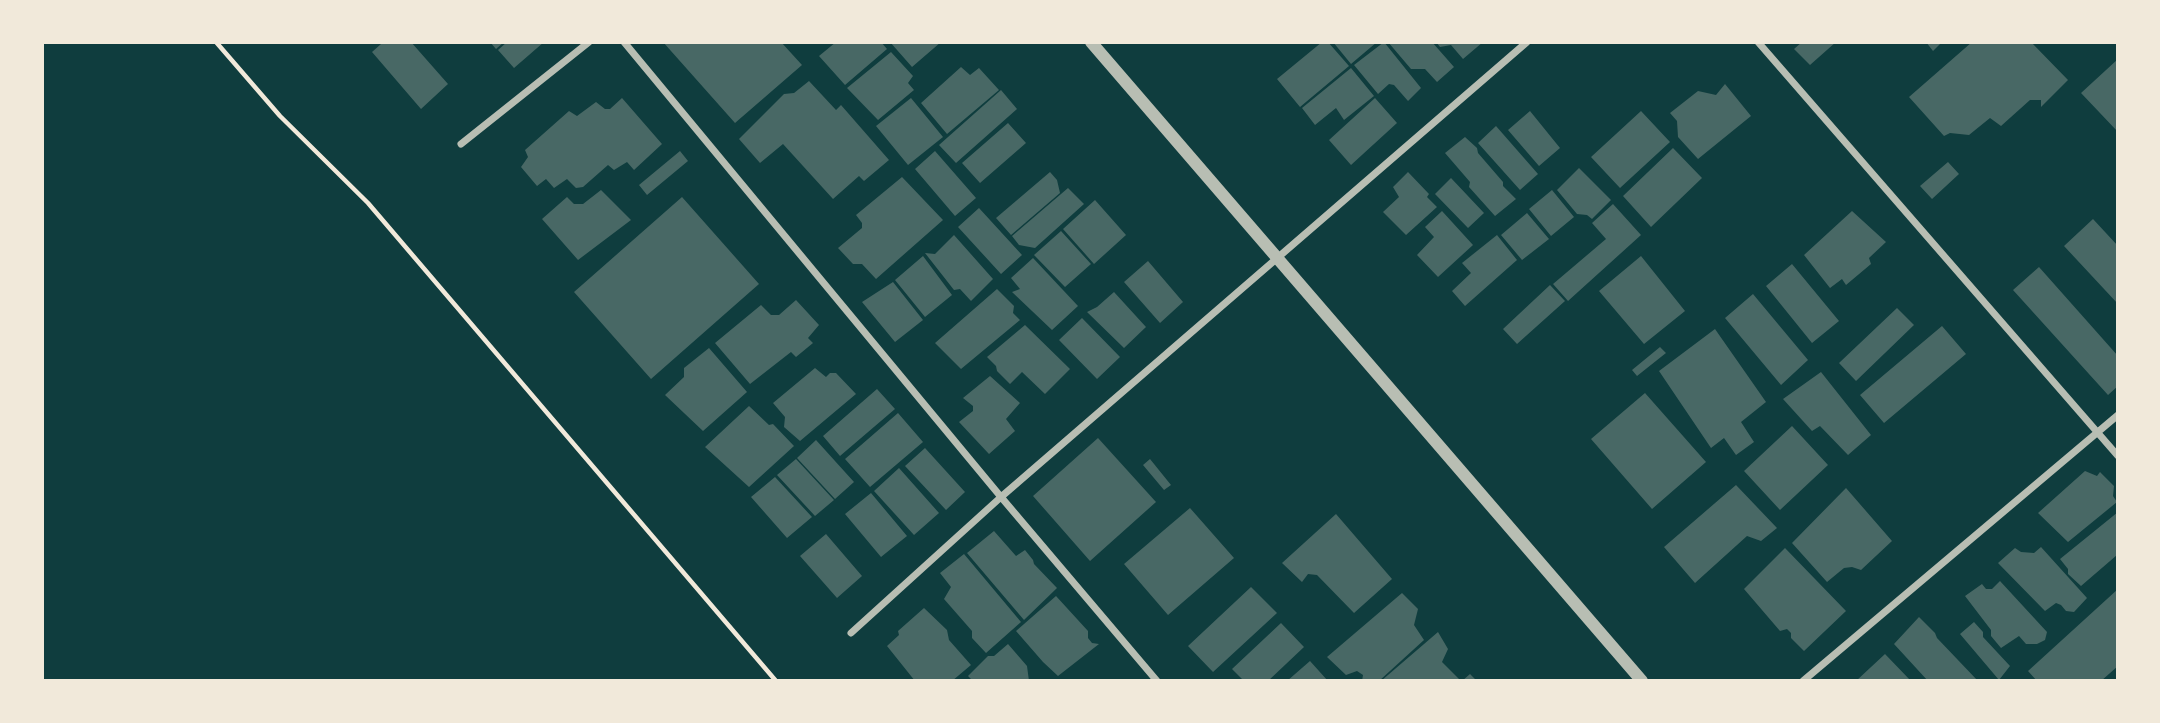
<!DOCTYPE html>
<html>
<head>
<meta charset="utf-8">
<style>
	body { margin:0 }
	#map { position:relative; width:2160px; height:723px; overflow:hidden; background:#0f3d3e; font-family:"Nunito Sans",sans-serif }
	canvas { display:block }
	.frame { position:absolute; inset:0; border:44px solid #f1e9da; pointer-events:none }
</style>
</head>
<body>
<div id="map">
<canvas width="2160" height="723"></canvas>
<div class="frame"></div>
</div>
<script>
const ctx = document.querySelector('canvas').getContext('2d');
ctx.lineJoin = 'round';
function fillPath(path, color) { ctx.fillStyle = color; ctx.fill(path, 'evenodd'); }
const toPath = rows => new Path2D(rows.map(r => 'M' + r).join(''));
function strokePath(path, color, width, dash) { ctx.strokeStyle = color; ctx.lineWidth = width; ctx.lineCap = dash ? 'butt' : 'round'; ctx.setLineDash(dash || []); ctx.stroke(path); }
fillPath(toPath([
	[379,42,411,42,448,84,421,109,372,52,381,44],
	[490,42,504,42,496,49],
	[507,42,544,42,514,68,498,50],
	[663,42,781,42,802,65,735,123],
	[836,42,881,42,887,49,845,85,819,56],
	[890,42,941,42,912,67],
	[1322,42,1328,42,1349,66,1300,107,1277,79],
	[1333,42,1377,42,1351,64],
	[1384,42,1421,88,1408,101,1394,85,1389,84,1378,94,1354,65],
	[1388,42,1432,42,1454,67,1437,82,1425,69,1411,69],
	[1436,42,1483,42,1463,59,1451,45,1440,47],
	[1802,42,1836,42,1810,65,1794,49],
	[1926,42,1942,42,1933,51],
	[1972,42,2031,42,2068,80,2041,107,2041,100,2030,100,2001,126,1990,118,1969,135,1950,133,1944,136,1909,97],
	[891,52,913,76,908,83,914,90,878,120,847,88],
	[2118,59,2118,132,2081,93],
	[961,67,970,75,979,68,999,90,947,134,921,103],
	[1351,68,1374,96,1344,120,1336,108,1315,125,1302,108],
	[809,81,836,110,841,105,889,160,864,181,859,176,833,199,783,144,760,163,739,139,784,94,794,93],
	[1725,84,1751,116,1698,159,1678,137,1677,121,1670,113,1698,91,1716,95],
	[1001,90,1017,109,956,163,939,145],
	[622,98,662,144,634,170,627,162,614,170,608,165,583,187,576,188,567,179,554,188,546,179,537,186,521,167,528,157,525,150,569,111,577,116,596,102,605,109,610,109],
	[911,98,943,137,908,165,876,126],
	[1375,98,1397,123,1351,165,1329,140],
	[1530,111,1560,148,1539,166,1508,130],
	[1641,111,1670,142,1620,188,1591,157],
	[1008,123,1026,143,980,183,962,163],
	[1496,126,1538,174,1520,190,1478,143],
	[1465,137,1477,148,1478,153,1503,182,1503,186,1516,199,1495,216,1469,187,1470,182,1445,153],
	[1673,148,1702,178,1651,227,1623,196],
	[680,151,688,161,647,195,639,185],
	[935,151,976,198,955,216,915,169],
	[1948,162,1959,174,1932,199,1920,186],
	[1579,168,1611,200,1592,219,1587,215,1577,214,1557,190],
	[1050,172,1057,180,1060,193,1011,235,996,218],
	[1408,172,1429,194,1427,197,1437,207,1406,235,1383,212,1399,197,1393,187],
	[902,177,943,220,876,279,862,264,853,264,838,248,862,228,862,223,856,215],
	[1451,178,1484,213,1468,228,1435,194],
	[1068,188,1084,204,1035,248,1019,245,1012,236],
	[601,190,631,220,578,260,542,219,567,197,574,204,583,204],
	[1552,190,1574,217,1551,236,1529,209],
	[682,197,759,284,651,379,574,292],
	[1095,200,1126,235,1094,264,1063,229],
	[1613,204,1641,235,1568,301,1553,284,1606,239,1592,223],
	[979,208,1022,255,1001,274,958,227],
	[1442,211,1473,245,1438,277,1417,255,1434,237,1425,227],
	[1852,211,1886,242,1869,258,1871,264,1846,285,1842,279,1830,288,1804,255],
	[1527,213,1549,239,1522,260,1501,235],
	[2093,219,2118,246,2118,304,2064,246],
	[1061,231,1091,264,1065,287,1034,255],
	[954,235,993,279,971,301,960,289,954,290,925,253,935,254],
	[1497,235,1517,260,1465,306,1452,291,1471,273,1462,263],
	[923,256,952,295,925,317,895,280],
	[1641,256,1685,311,1644,344,1599,291],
	[1033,258,1078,306,1052,330,1012,292,1020,289,1011,278],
	[1148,261,1183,302,1160,323,1124,282],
	[1792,264,1839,321,1812,343,1766,286],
	[2039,267,2118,356,2118,386,2108,395,2013,290],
	[893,282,923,320,895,342,862,302],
	[1550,285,1565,301,1517,344,1503,329],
	[997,289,1014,306,1013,313,1020,320,961,369,935,343],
	[1114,292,1146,327,1124,348,1087,312,1097,307],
	[1753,294,1808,360,1781,385,1725,318],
	[796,300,819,325,808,338,813,343,796,357,791,352,750,384,715,343,761,305,771,315,779,315],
	[1897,308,1914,325,1856,381,1839,363],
	[1082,318,1120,357,1097,379,1059,340],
	[1025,325,1070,369,1045,394,1022,372,1010,384,997,371,996,366,987,357],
	[1942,326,1966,354,1884,423,1860,395],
	[1715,329,1766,402,1741,422,1754,442,1736,455,1724,438,1711,448,1659,371],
	[1660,347,1666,353,1637,376,1632,370],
	[709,348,747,392,703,431,665,395,684,377,684,368],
	[815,368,826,377,830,373,836,373,856,394,800,441,784,427,785,417,773,403],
	[1821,372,1871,435,1848,455,1820,426,1812,431,1783,399],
	[990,376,1020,403,1006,419,1015,431,989,454,959,422,973,411,973,406,963,398],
	[877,389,895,409,840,456,823,436],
	[1645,393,1706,462,1652,509,1591,439],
	[749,406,769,425,773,424,794,446,749,487,705,447],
	[898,413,923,442,870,487,845,459],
	[1792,426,1828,465,1780,510,1744,471],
	[1098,438,1156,502,1090,561,1033,496],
	[816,440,854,482,835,499,797,458],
	[925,448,965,492,946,510,905,466],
	[796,459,834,500,815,516,777,475],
	[1150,459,1171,485,1164,490,1143,465],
	[899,468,939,513,914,535,874,491],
	[2085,471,2097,476,2100,472,2114,486,2113,496,2117,502,2068,542,2038,513],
	[775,477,812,517,787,538,751,497],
	[1736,485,1777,528,1761,541,1747,536,1695,583,1664,547],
	[1846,488,1892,541,1861,570,1852,567,1844,568,1827,582,1792,543],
	[871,493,907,536,881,557,845,514],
	[1190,508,1234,558,1168,615,1124,564],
	[2118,512,2117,555,2081,586,2068,574,2068,569,2060,559],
	[1336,514,1392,579,1354,613,1317,575,1308,574,1302,582,1282,563],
	[994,531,1016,556,1025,550,1033,560,1034,564,1057,588,1024,620,967,553],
	[826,534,862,576,837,598,800,556],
	[2041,547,2087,598,2074,612,2066,611,2061,605,2056,603,2045,611,1998,563,2015,548,2021,552,2034,553],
	[1785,548,1846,611,1804,651,1791,638,1791,633,1787,629,1780,631,1744,589],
	[964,554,1021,622,986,653,972,638,972,631,944,599,951,587,940,573],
	[2000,581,2047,632,2045,640,2037,644,2026,644,2019,636,2001,648,1991,636,1991,630,1965,596,1982,584,1986,589,1992,589],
	[1251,587,1277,613,1213,672,1188,646],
	[2118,589,2118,666,2101,681,2037,681,2028,671],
	[1402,593,1418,609,1414,625,1424,640,1379,681,1362,681,1363,675,1357,671,1346,675,1327,657],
	[1056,596,1088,631,1088,638,1092,643,1099,644,1058,676,1043,662,1016,631],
	[924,608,947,630,949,640,971,665,952,681,915,681,887,646,899,635,898,631],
	[1919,617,1935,633,1937,638,1978,681,1928,681,1894,644],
	[1974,622,1983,632,1983,637,2010,666,1999,680,1960,634],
	[1281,623,1304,647,1268,681,1244,681,1232,669],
	[1438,632,1448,649,1442,662,1459,679,1456,681,1381,681],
	[1008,644,1027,666,1029,681,973,681,968,676,988,656,994,656],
	[1885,654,1911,681,1856,681],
	[1310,661,1328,681,1287,681],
	[1470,674,1477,681,1462,681]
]), '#486865');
strokePath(toPath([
	[216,42,280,116,368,203,776,681]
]), '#f1e9da', 4.5);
strokePath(toPath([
	[624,42,1001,497,1157,681],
	[1758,42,2118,456],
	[461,144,589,42],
	[851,633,1001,497,1527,42],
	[1803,681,2118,415]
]), '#b8beb3', 7);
strokePath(toPath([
	[1091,42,1642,681]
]), '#b8beb3', 12);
</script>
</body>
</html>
